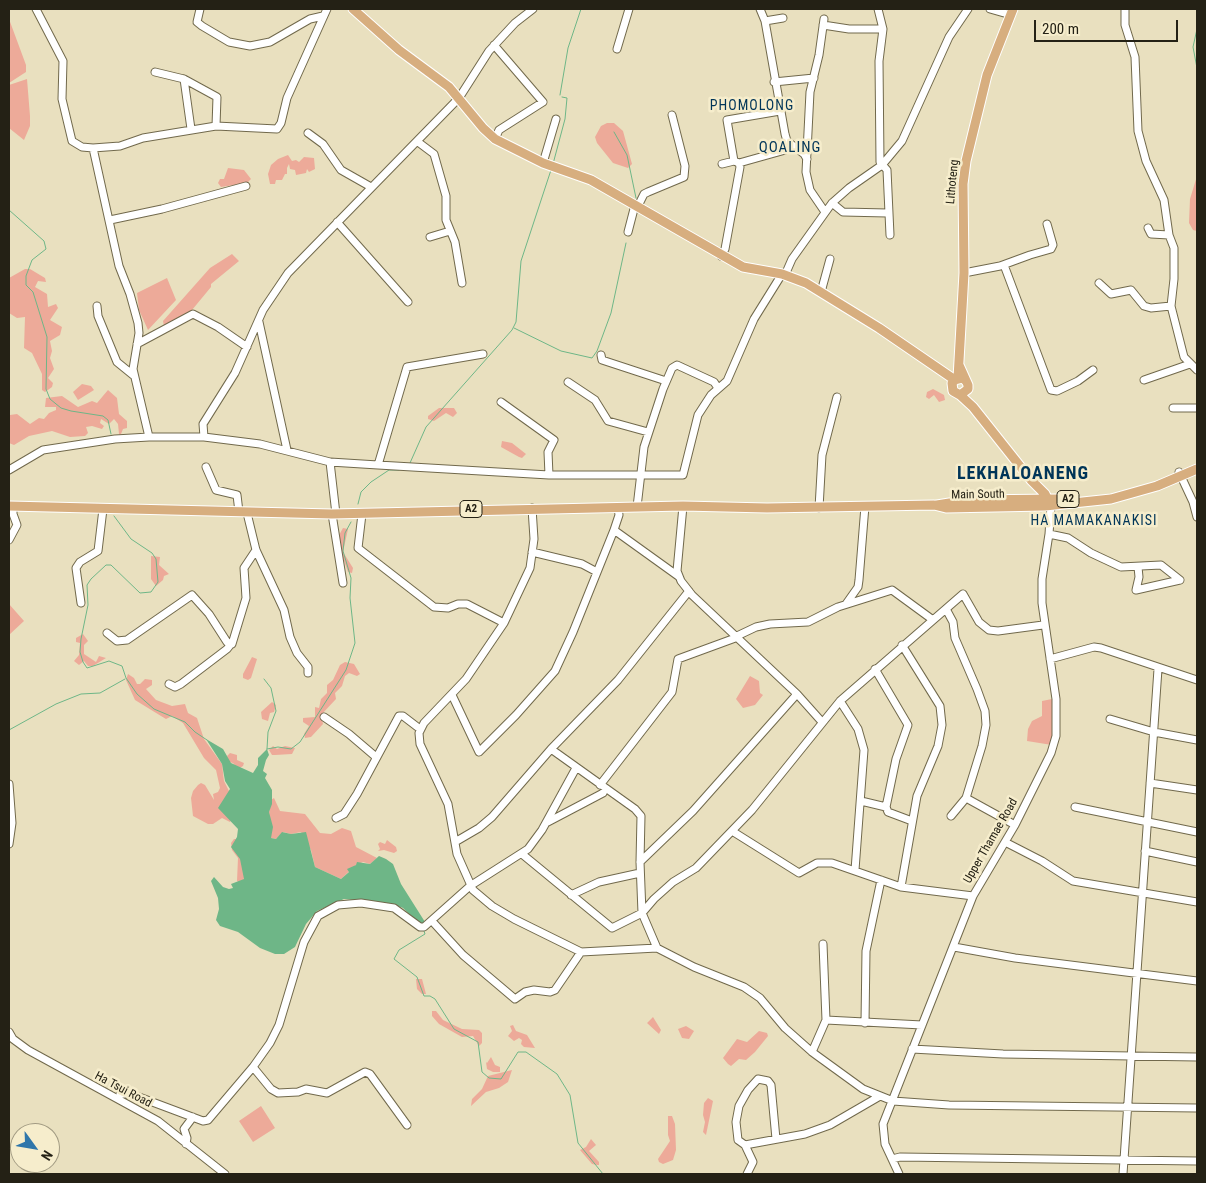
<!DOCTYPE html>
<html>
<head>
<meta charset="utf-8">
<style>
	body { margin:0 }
	#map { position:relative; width:1206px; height:1183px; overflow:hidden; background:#e9e0bf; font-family:"Roboto Condensed",sans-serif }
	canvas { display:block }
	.frame { position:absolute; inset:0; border:10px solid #242115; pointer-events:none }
	.north { position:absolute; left:10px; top:1123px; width:50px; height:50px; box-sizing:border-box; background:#f6edcc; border:1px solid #a29b83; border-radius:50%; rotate:122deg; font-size:14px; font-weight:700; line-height:20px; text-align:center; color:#242115 }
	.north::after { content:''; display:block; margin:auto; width:18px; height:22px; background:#2f76aa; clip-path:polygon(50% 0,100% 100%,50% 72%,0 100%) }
	.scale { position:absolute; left:1034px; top:20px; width:144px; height:22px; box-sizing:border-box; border:2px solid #242115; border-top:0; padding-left:6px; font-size:15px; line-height:18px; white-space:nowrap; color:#242115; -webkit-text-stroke:4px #f6edcc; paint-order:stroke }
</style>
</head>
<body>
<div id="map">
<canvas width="1206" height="1183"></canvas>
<div class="frame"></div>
<div class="north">N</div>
<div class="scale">200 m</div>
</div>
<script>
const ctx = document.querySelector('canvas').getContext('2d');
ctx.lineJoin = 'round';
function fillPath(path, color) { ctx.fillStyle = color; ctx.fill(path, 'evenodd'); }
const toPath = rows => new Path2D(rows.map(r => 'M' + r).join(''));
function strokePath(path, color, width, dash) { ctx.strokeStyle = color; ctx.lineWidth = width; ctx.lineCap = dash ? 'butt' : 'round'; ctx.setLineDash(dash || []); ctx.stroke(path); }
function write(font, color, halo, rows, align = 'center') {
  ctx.font = font + ' "Roboto Condensed",sans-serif'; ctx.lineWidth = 5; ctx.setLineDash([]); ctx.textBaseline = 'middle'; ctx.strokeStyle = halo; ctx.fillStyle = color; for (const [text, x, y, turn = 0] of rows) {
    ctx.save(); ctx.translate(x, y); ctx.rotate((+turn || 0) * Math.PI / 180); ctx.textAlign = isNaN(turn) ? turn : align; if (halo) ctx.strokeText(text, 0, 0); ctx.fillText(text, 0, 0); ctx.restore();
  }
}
fillPath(toPath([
	[9,19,26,65,26,72,9,83],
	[27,79,30,116,30,126,24,140,9,128,9,85],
	[607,123,614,123,623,131,632,164,628,168,613,163,597,143,595,137,601,126],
	[288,155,292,161,296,160,299,162,304,157,314,158,315,169,309,172,307,169,306,173,296,175,295,170,290,169,289,164,287,168,287,174,285,174,282,180,276,180,275,184,270,184,268,174,271,165,278,159],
	[228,168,244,170,251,179,247,183,221,187,218,183,220,179,224,179],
	[1197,176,1197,231,1193,230,1189,223,1190,199],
	[232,254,239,261,211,284,211,287,192,310,164,326,163,321,210,268],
	[25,269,30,269,45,278,46,282,38,281,35,287,47,294,48,307,56,304,58,308,50,320,62,327,60,335,50,341,52,351,50,358,54,369,48,378,53,383,52,387,45,392,42,390,42,374,32,353,24,348,25,317,17,318,9,313,9,278],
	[167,278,176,300,148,330,139,310,137,293],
	[82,384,91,386,94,390,78,400,73,392],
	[933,389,944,395,945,400,939,402,934,395,929,399,926,397,927,392],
	[108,390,117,398,119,414,127,421,127,428,123,429,121,434,119,434,118,424,114,419,109,424,101,419,100,423,104,426,102,429,92,426,86,427,88,433,85,436,70,437,52,431,29,436,14,445,9,443,10,415,17,414,30,424,39,418,44,419,49,413,56,410,56,407,45,407,46,398,62,396,78,407,92,401,97,403],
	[439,408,454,408,457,413,453,417,446,413,434,421,428,419,428,416],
	[502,441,512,443,526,454,522,458,519,457,501,447],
	[343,528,348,529,343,552,353,568,352,573,348,572,343,558,338,537],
	[151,556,160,557,159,565,169,574,164,576,163,580,156,586,151,579],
	[9,604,24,621,9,635],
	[83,634,88,641,84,645,84,654,96,662,99,656,106,658,93,666,88,666,84,661,79,665,74,661,79,655,80,643,76,642,76,638],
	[252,657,257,659,251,678,248,680,243,678,243,674],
	[345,662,354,664,360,674,357,676,349,673,345,676,342,686,335,693,336,699,321,715,323,724,311,737,305,738,304,734,309,726,303,722,303,718,315,717,315,707,319,708,321,699,327,693,327,685,333,680,340,665],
	[128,674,134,678,137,684,140,684,145,679,152,680,152,685,146,689,156,700,172,706,185,704,188,713,197,718,204,739,222,764,224,781,229,791,232,819,230,822,222,818,213,824,208,824,193,816,191,798,193,791,198,785,201,783,205,785,214,800,213,794,218,792,220,788,216,770,204,758,183,723,172,716,166,719,161,716,135,700,126,680],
	[750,676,759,681,760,693,763,695,755,705,743,708,736,699],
	[1052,699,1056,717,1052,745,1027,741,1028,729,1032,721,1042,716,1042,701],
	[272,702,276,705,274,712,270,713,268,721,262,719,261,712],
	[273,746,277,749,285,746,295,748,292,754,275,755,272,755,269,750],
	[230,753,237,755,237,760,244,763,243,766,238,769,233,763,229,762,227,756],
	[274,798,280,811,305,814,320,833,331,834,342,828,351,831,356,847,377,858,370,864,363,862,356,865,341,879,315,867,311,850,301,832,291,834,283,832,276,839,271,838,269,812,271,800],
	[234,839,237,839,245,874,243,882,240,883,237,881,238,858,232,850,231,843],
	[387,840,396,847,397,851,394,853,384,850,378,851,380,849,378,844,380,842,385,844],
	[416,979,422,979,426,994,422,994,417,989],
	[432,1011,436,1011,443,1020,462,1029,479,1030,482,1033,482,1043,479,1046,473,1036,462,1037,439,1024,432,1016],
	[653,1017,661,1030,659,1034,647,1023],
	[513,1025,516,1031,527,1035,535,1048,524,1047,521,1044,522,1040,519,1038,514,1041,508,1036,512,1031,510,1026],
	[686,1026,694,1031,689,1039,682,1038,678,1029],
	[759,1031,767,1033,768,1036,755,1052,746,1060,739,1059,731,1066,728,1064,723,1058,737,1039,747,1042],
	[491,1057,495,1065,500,1067,500,1072,493,1072,487,1069,486,1062,487,1063],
	[512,1070,508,1082,499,1088,486,1092,471,1106,472,1099,482,1089,488,1076],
	[708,1098,713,1101,706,1135,703,1132,705,1122,703,1115,704,1103],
	[261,1106,275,1128,253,1142,239,1121],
	[668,1116,672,1116,675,1124,676,1150,673,1160,663,1164,659,1162,658,1159,670,1141,668,1135],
	[591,1139,596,1145,589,1151,599,1162,599,1165,597,1165,592,1164,580,1150,586,1147]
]), '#edaa99');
fillPath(toPath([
	[206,739,223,749,231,763,253,773,258,765,258,758,267,749,269,755,266,760,263,771,267,774,265,778,272,790,272,804,269,812,273,827,271,838,276,839,282,832,291,834,306,832,315,867,341,879,349,872,347,869,356,865,357,862,370,864,379,856,386,859,393,864,401,884,425,922,420,925,403,908,393,904,344,899,317,911,306,924,295,947,284,954,275,954,260,948,238,932,220,926,216,920,219,909,218,898,211,881,214,877,223,887,229,889,233,888,231,884,244,879,240,859,231,847,237,837,238,829,218,808,230,789,225,781,222,764]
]), '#6eb687');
strokePath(toPath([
	[1197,29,1193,47,1197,68],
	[560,95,568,48,581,9],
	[614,132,627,155,636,198],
	[553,164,565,119,567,98,562,97],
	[9,210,44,241,46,249,32,260,26,276,26,285,33,292,47,337,46,389,50,399,61,408,71,411,103,416,108,420,111,434],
	[514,328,561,351,592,358,597,351,611,313,626,243],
	[410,463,426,427,512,330,516,322,521,261,551,170],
	[358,504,361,492,371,482,389,470,399,470],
	[114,516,131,539,152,553,156,559,158,582,151,592,140,593,111,565,106,565,91,579,87,585,88,605,81,639,80,652,83,662,87,668,109,661,122,666,126,678,137,694,154,709,185,722,195,732,207,740],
	[264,679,271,688,276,711,268,732,267,749],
	[9,730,56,704,81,694,100,693,125,679],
	[267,749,278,747,291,749,300,742,346,670,355,643,350,598,351,578,343,551,345,533,351,522],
	[424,931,425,934,399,950,394,959,417,977,424,996,430,996,435,999,454,1029,478,1042,482,1072,489,1078,501,1079,518,1052,526,1052,557,1074,570,1095,578,1143,603,1174]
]), '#6eb687', 1);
const minor = toPath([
	[36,9,63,61,62,99,72,141,82,147,93,148,120,146,143,138,216,126,277,129,281,123,287,98,327,9],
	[200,9,197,22,202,26,229,42,250,46,270,42,310,19,323,16],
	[760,9,765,21,785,134,787,141,804,154,807,159],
	[878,9,883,29,879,61,880,162,887,170,890,235],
	[990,9,1011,15],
	[1125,9,1125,25,1135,57,1138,131,1146,161,1164,200,1169,235,1174,248,1174,279,1171,306,1184,357,1197,370],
	[824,19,819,55,810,92,806,172,810,190,825,212],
	[765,21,783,18],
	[823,25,849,29,883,29],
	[494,45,543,102,499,130,495,139],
	[617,49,629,9],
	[155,72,184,79,191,129],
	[184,79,217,97,216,126],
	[774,82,814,78],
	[308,133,323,144,341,170,371,187],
	[418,142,434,154,446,196,446,220,455,242,462,283],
	[93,148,119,266,130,294,138,323,139,333,133,369,149,437],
	[543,163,556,119],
	[739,163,789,149,793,146],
	[722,164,734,161],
	[832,203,843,212,887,213],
	[638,206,644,194,648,192,684,177,685,166,672,115],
	[110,220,162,209,246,186],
	[337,222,408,302],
	[1148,228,1151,234,1169,235],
	[628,232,635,205],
	[430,237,450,231],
	[721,256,725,249,740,167,739,163,734,161,727,120,780,111],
	[1004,265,1051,390,1057,391,1078,381,1093,370],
	[964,273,1000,266,1030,255,1051,249,1053,245,1047,224],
	[785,275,792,259,832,203,849,188,882,165,902,141,949,37,968,9],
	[1099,283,1111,294,1131,290,1144,306,1151,308,1171,306],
	[821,292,830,259],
	[97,306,98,316,117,362,133,375],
	[259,322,287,450],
	[137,344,193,314,218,327,247,347],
	[601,355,602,360,666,381],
	[1144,380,1190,364],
	[568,382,595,400,608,421,648,432],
	[501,402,554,440,548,452,549,475],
	[1173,408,1197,408],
	[204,437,203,424,235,373,263,310,288,273,459,98,489,51,515,23,533,9],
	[330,462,378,465,407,367,483,354],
	[378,465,549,475,683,475,698,415,711,395,727,381,754,319,782,274],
	[206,467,216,490,237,495,239,512],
	[9,470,43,450,115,439,149,437,204,437,260,444,330,462,336,514],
	[1179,472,1193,502,1197,517],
	[683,506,677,571,681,581,692,595,797,694,822,722],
	[637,507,644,447,663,389,672,368,677,365,714,382,718,388],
	[532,508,534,539,530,568,504,623,466,679,424,723,419,733,420,744,448,804,457,854,473,890,492,906,514,919,581,952,657,948,694,967,744,987,760,998,785,1028,812,1052,863,1089,893,1101,949,1105,1197,1108],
	[819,508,822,455,837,397],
	[247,513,256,550,284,610,290,637,297,653,308,667,308,673],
	[332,514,343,583],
	[362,514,358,548,434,607,448,608,458,604,467,604,504,623],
	[614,530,678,576],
	[1049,534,1068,538,1091,553,1121,567,1161,565,1180,580],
	[9,540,17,525,13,514,13,506],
	[532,552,582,564,597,572],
	[1138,567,1139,577,1136,590,1180,580],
	[81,603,76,568,80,562,98,551,103,509],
	[846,604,858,587,859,580,865,506],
	[946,609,953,622,955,638,977,689,985,711,986,725,982,746,966,798,951,816],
	[107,633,117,641,127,640,192,595,209,614,227,642,232,644,246,598,244,568,256,550],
	[737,636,756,627,770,624,808,622,838,607,892,590,933,620],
	[1050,659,1094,647,1101,648,1197,680],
	[875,669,908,725,896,759,886,807,888,812,912,821],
	[169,684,175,687,181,684,227,649,231,644],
	[452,695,479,752,516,715,555,671,573,632,614,530,619,515,618,507],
	[840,701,858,729,864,750,855,870],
	[324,717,349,734,376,757],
	[1110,719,1154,732,1197,740],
	[551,749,635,809,641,816,640,862,642,913,657,948],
	[1150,783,1197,790],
	[9,784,12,823,9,844],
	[600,785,672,692,678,659,738,637],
	[966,798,1015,825],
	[861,801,886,807],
	[1075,807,1197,832],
	[336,818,344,814,357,794,399,716,403,716,420,729],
	[546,823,603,793,605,789],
	[732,831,799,873,817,863,832,863,901,887,973,896],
	[455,842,479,828,492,817,551,749,618,680,689,591],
	[1005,842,1042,861,1073,881,1197,902],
	[1145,851,1197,862],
	[522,854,612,928,642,913,654,899,673,882,696,868,752,810,840,701,963,594,979,622,989,630,998,631,1043,625],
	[640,862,693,811,797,694],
	[901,887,917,796,938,746,942,725,940,706,902,645],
	[571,895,599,882,640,873],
	[432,921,463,955,515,999,525,992,534,990,550,992,555,990,581,952],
	[954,947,1015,958,1197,981],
	[826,1020,922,1025],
	[865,1023,866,951,881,880],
	[9,1032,13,1039,28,1050,158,1121,225,1174],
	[912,1049,1003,1054,1197,1057],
	[812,1052,826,1020,823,944],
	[253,1067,271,1089,278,1093,298,1092,306,1089,327,1093,365,1072,370,1074,407,1125],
	[120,1094,131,1094,203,1121,208,1120,253,1067,270,1043,279,1025,304,942,318,916,338,905,361,903,394,908,420,927,424,927,470,886,528,849,542,830,576,768],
	[186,1144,187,1138,184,1129,193,1117],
	[745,1145,805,1134,830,1125,880,1096],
	[892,1159,900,1157,1197,1161],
	[747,1174,753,1162,745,1145,738,1140,736,1122,739,1106,748,1090,758,1079,768,1081,771,1085,776,1139],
	[899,1174,885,1144,883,1124,973,896,1015,825,1051,753,1056,736,1056,699,1042,603,1042,579,1049,534,1051,506],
	[1123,1174,1158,669]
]);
const major = toPath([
	[353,9,399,50,449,87,483,128,495,139,543,163,591,180,743,267,782,274,806,283,879,328,955,380],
	[959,365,968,385,968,389,960,395,953,391,952,383,955,380,963,378,966,381],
	[958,378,964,273,963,184,966,161,987,75,1013,9],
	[960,395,973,407,1031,480,1045,494,1050,504],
	[937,505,968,500,1058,499],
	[9,506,332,514,683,506,767,508,934,505,946,508,1045,506,1111,499,1157,486,1197,469]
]);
strokePath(minor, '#71694c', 9);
strokePath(major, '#fff', 11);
strokePath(minor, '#fff', 7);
strokePath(major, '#d7ae7f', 9);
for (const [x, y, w] of [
	[1068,499,22],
	[471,509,22]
]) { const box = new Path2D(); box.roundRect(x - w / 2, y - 8.5, w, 17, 4); ctx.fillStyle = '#f6edcc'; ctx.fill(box); strokePath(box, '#242115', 1); }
write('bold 11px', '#242115', null, [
	["A2",1068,499],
	["A2",471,509]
]);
write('12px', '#242115', '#f6edcc', [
	["Lithoteng",953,182,-85],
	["Main South",978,495,-1],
	["Upper Thamae Road",991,841,-60],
	["Ha Tsui Road",123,1090,28]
]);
ctx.letterSpacing = '1px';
write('14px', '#003558', '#f6edcc', [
	["PHOMOLONG",752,106],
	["HA MAMAKANAKISI",1094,521]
]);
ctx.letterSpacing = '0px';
ctx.letterSpacing = '1px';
write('15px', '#003558', '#f6edcc', [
	["QOALING",790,148]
]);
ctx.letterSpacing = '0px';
ctx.letterSpacing = '1px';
write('bold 18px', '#003558', '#f6edcc', [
	["LEKHALOANENG",1023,474]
]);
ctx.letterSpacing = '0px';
</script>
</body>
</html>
